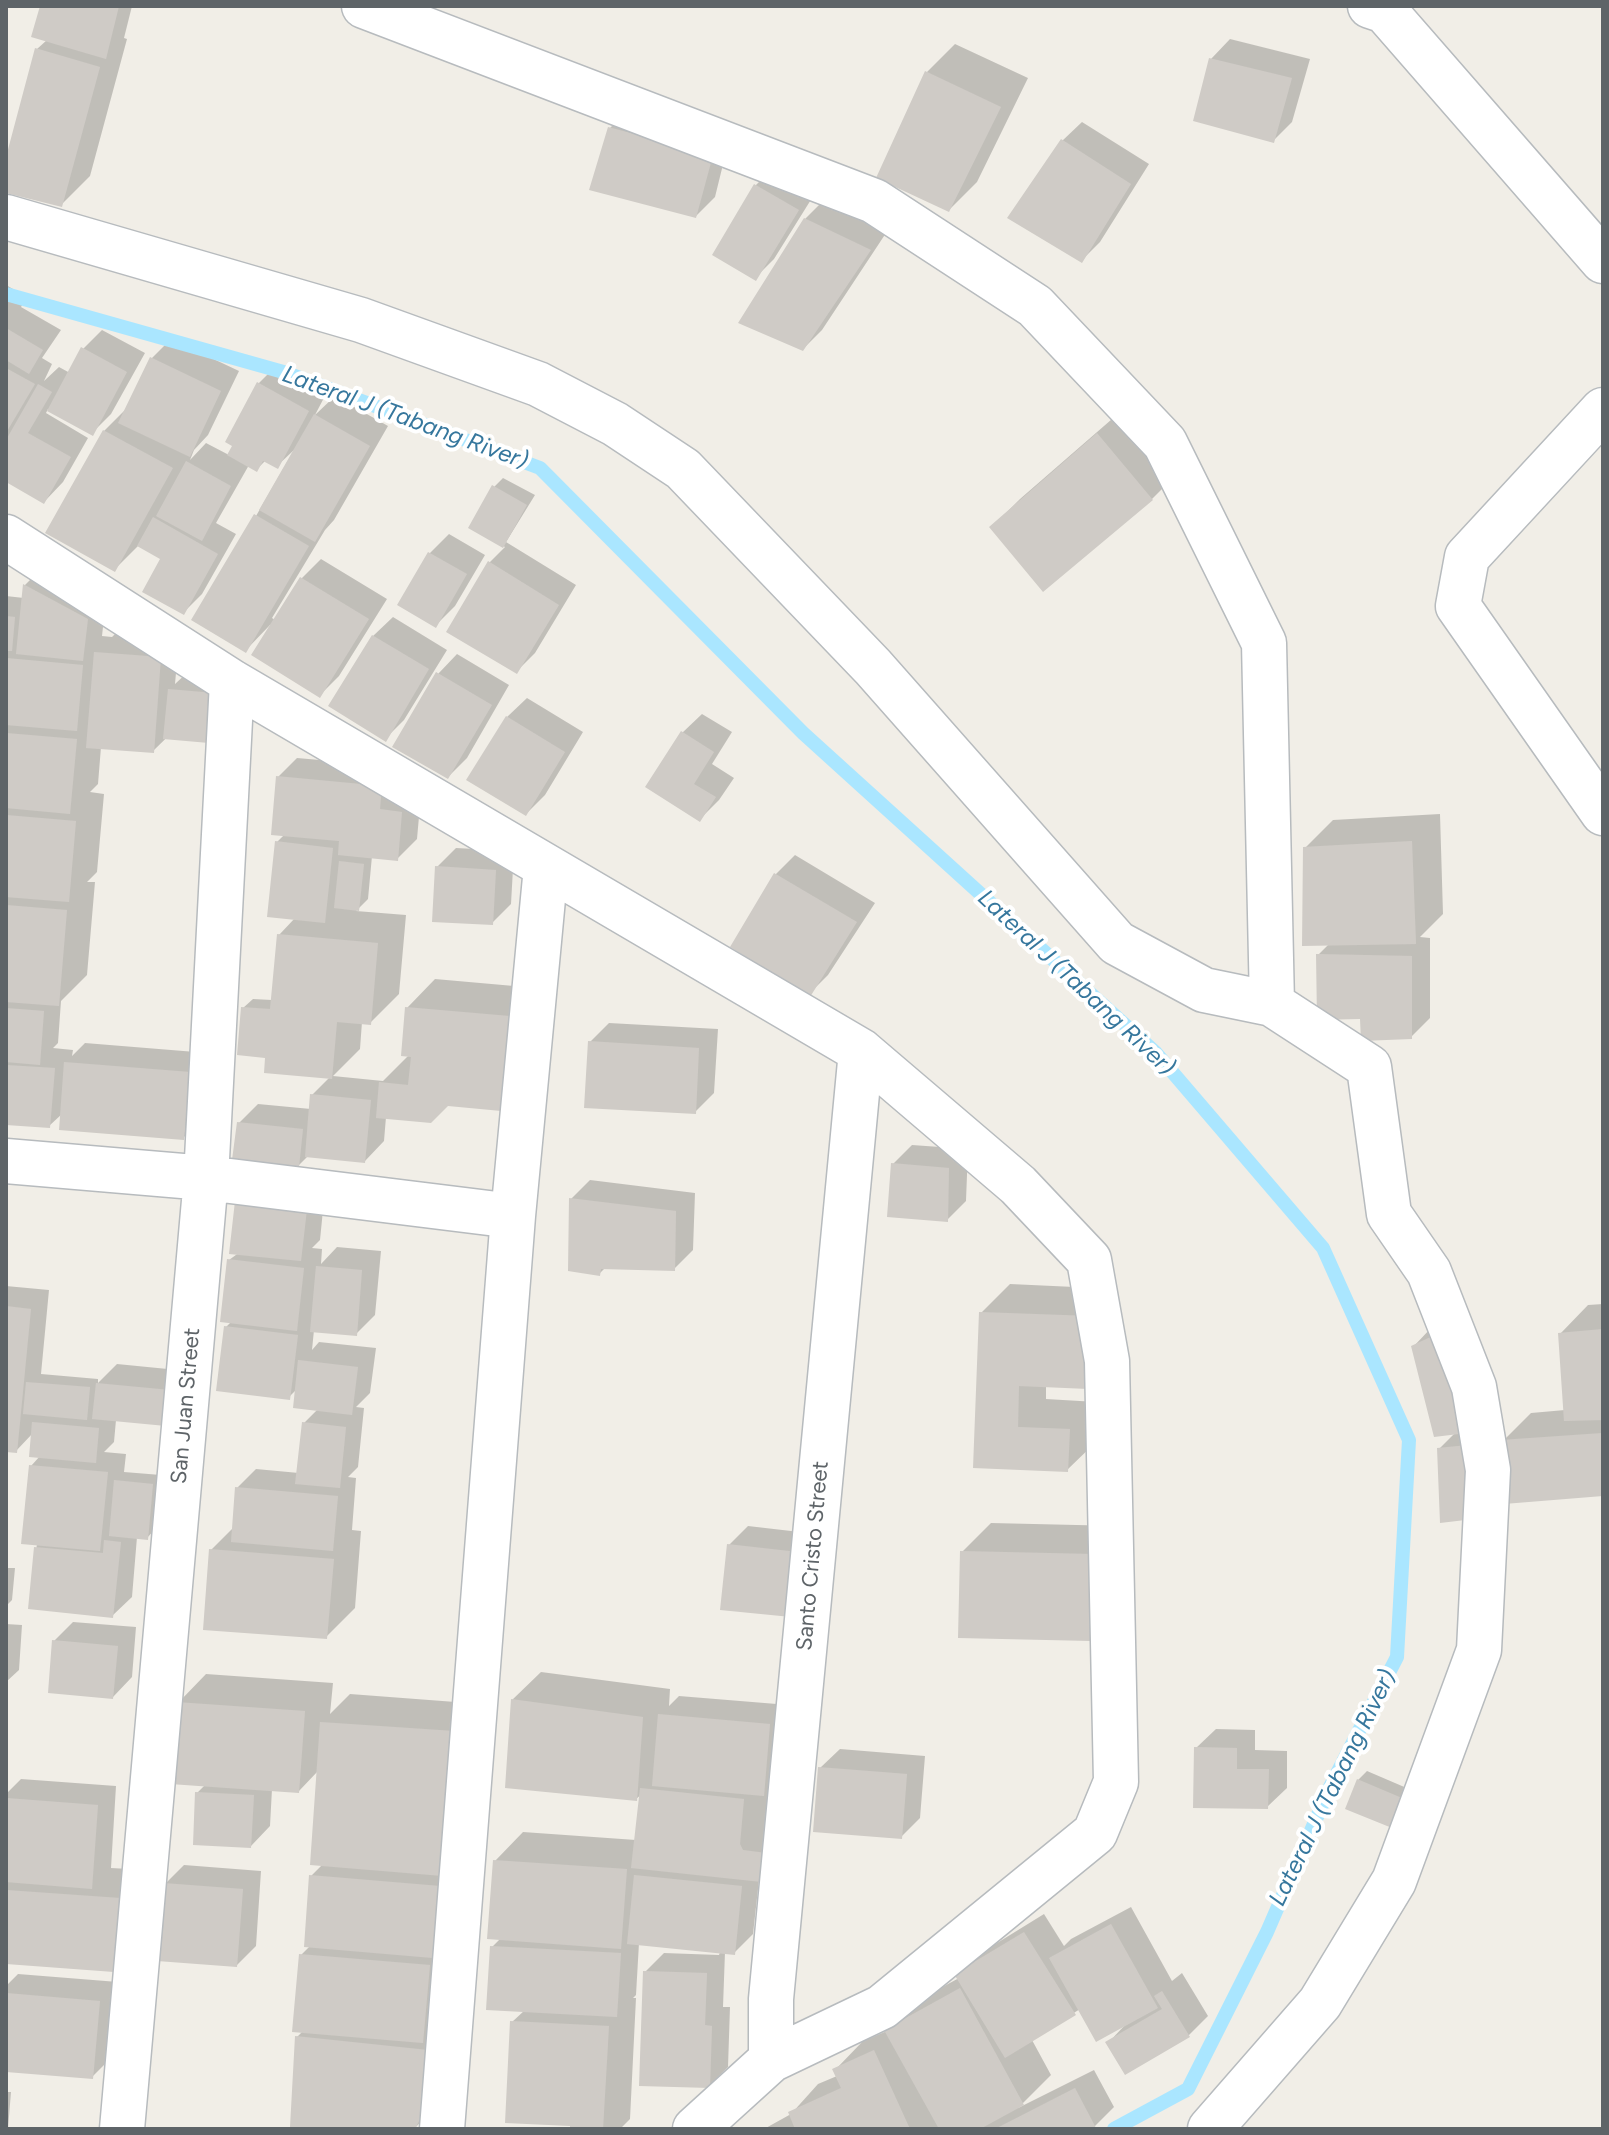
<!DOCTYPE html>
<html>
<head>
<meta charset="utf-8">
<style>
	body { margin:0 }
	#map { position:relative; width:1609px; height:2135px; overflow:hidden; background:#f1eee7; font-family:Figtree,sans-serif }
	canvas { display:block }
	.frame { position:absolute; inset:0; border:8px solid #5e6468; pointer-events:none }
</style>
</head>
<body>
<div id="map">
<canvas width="1609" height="2135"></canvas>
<div class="frame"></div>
</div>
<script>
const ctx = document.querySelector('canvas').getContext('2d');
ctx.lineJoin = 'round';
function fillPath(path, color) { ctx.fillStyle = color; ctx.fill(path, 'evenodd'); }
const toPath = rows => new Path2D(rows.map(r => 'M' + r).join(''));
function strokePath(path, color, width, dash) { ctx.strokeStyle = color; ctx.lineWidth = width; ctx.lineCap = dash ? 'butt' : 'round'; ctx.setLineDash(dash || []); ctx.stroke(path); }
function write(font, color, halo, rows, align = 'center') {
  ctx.font = font + ' Figtree,sans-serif'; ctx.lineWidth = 8; ctx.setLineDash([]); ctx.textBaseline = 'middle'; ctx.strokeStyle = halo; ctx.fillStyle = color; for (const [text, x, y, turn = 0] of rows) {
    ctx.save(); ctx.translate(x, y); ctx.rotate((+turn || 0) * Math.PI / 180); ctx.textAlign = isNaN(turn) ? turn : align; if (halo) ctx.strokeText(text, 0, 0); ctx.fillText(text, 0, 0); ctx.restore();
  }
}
fillPath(toPath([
	[42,6,132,6,124,38,127,39,90,176,62,204,6,191,6,165,37,49,47,40],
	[1230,39,1310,59,1292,122,1273,141,1211,59],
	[955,44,1028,78,977,182,949,210,927,72],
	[629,109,730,136,715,197,696,216,610,128],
	[1082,122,1149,164,1100,242,1081,261,1062,141],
	[775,166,817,190,774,259,755,278,715,255,756,185],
	[824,200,888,230,822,330,803,349,805,219],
	[6,285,27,297,21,307,61,330,42,358,52,364,44,381,59,367,70,373,83,349,102,330,145,353,111,414,92,433,48,409,46,413,88,438,63,482,44,502,6,480],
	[171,339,239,371,208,435,194,450,190,460,206,443,229,455,259,383,278,364,327,392,315,415,335,396,388,426,334,520,325,530,272,618,275,620,302,578,321,559,387,599,339,676,320,695,270,625,246,650,256,516,294,450,277,466,266,460,257,469,249,465,216,523,236,534,202,594,183,613,162,559,139,545,115,569,104,431,128,407,152,358],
	[1127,406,1180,471,1152,499,992,527,1020,499],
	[503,478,535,495,506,542,576,585,535,653,516,672,489,563,505,547,471,527,494,487],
	[449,534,485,555,455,606,436,625,400,604,430,553],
	[44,566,106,600,102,636,112,637,115,634,179,639,175,684,189,671,232,674,153,751,101,747,98,784,90,792,104,794,97,872,87,882,95,882,87,975,61,1001,58,1043,53,1048,73,1050,72,1056,85,1043,208,1053,202,1119,183,1138,62,1114,49,1126,6,1123,6,596,24,598,25,585],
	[393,617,447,650,404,720,385,739,373,636],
	[457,654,509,685,467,758,448,777,438,674],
	[527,698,583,732,545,795,526,814,507,717],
	[702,714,732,732,712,764,734,778,719,800,700,819,682,733],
	[297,758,400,767,421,794,417,839,397,859,372,856,368,899,356,911,406,915,399,994,370,1023,362,1022,360,1049,333,1076,383,1081,409,1055,407,1008,435,979,548,989,448,1104,386,1117,384,1141,365,1161,309,1155,299,1165,239,1123,258,1104,311,1109,312,1095,330,1077,243,1008,253,999,272,1000,279,935,295,918,277,842,284,835,278,777],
	[1440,814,1443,914,1420,937,1430,938,1430,1018,1411,1037,1362,1017,1318,955,1329,944,1305,848,1333,820],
	[456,848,514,851,511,904,492,923,437,867],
	[795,855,875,903,828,975,809,994,732,946,776,874],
	[609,1023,718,1029,714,1093,695,1112,590,1042],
	[912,1145,968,1149,966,1201,947,1220,893,1164],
	[590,1180,695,1193,693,1250,674,1269,606,1267,599,1274,571,1199],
	[325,1190,320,1240,312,1248,322,1249,321,1264,337,1247,381,1251,375,1315,356,1334,314,1330,312,1350,319,1342,376,1348,370,1393,356,1407,364,1408,358,1467,348,1477,356,1478,352,1530,361,1531,355,1608,326,1637,211,1550,234,1527,237,1488,256,1469,299,1473,304,1423,318,1409,297,1389,289,1397,226,1327,231,1322,229,1260],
	[1010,1284,1118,1289,1115,1358,1046,1385,1046,1399,1097,1402,1096,1442,1067,1470,975,1466,981,1313],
	[6,1286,49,1290,41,1374,98,1379,98,1383,117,1364,188,1371,184,1405,116,1420,114,1442,104,1452,126,1454,124,1472,161,1475,156,1528,147,1538,137,1537,132,1597,112,1616,30,1607,37,1543,31,1466,40,1456,33,1433,16,1451,6,1450],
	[1603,1304,1603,1494,1503,1441,1531,1413,1565,1410,1560,1334,1588,1305],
	[1432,1327,1492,1498,1439,1449,1455,1433,1413,1347],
	[991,1523,1120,1526,1118,1611,1089,1639,962,1552],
	[748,1526,817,1534,810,1596,729,1545],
	[6,1568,15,1568,12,1600,6,1606],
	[73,1622,136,1627,132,1677,113,1697,54,1641],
	[6,1624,22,1625,19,1670,6,1682],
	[541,1672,670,1689,669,1706,679,1696,789,1705,771,1822,759,1880,753,1934,734,1953,725,1952,723,2007,730,2007,728,2067,709,2086,645,1972,664,1953,719,1955,720,1952,639,1943,636,1995,633,1998,636,1998,630,2119,620,2129,572,2129,512,2022,525,2010,492,1947,501,1938,495,1861,523,1832,636,1840,642,1794,636,1799,512,1700],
	[206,1674,333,1683,330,1714,350,1694,482,1704,440,2102,414,2129,292,2125,297,2037,303,2031,301,1955,310,1946,311,1876,323,1864,318,1771,299,1791,272,1789,270,1826,251,1846,197,1793,206,1784,178,1703],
	[1216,1729,1255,1730,1255,1750,1287,1751,1287,1788,1267,1807,1196,1748],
	[840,1749,925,1756,920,1818,901,1837,820,1768],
	[1367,1771,1416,1792,1405,1819,1358,1780],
	[21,1779,116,1786,111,1868,147,1870,142,1941,6,1962,6,1794],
	[184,1865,261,1871,256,1946,237,1965,165,1884],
	[1131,1907,1172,1981,1182,1973,1208,2016,1189,2035,1108,2043,1125,2025,1080,2009,1032,2040,1051,2075,1018,2108,1094,2070,1114,2107,1095,2126,1090,2129,764,2129,791,2114,818,2084,837,2076,835,2070,863,2041,887,2031,915,2002,959,1978,957,1975,976,1956,1044,1914,1064,1946,1071,1939],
	[18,1974,118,1982,111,2058,92,2077,6,2070,6,1986],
	[6,2092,11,2092,8,2129,6,2129]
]), '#0003');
strokePath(toPath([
	[6,294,287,373,540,468,803,733,1156,1053,1323,1248,1409,1440,1397,1657,1330,1787,1267,1932,1188,2089,1114,2129]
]), '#aae6ff', 14);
fillPath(toPath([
	[40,6,119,6,106,59,31,37],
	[35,48,100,67,62,207,6,193,6,157],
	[1209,58,1292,78,1274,143,1193,121],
	[925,71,1001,107,949,212,876,178],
	[608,127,713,155,696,218,589,190],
	[1061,139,1131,184,1082,263,1007,218],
	[754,184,799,210,756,281,712,255],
	[804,218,871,250,803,351,738,323],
	[6,328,43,350,29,374,6,360],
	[81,347,127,372,93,436,47,411],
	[150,357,221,391,190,457,118,423],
	[6,368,35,384,6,433],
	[257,382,309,411,278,469,263,461,257,472,227,455,232,446,225,442],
	[38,384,52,392,28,433,71,457,44,504,6,482,6,440],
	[314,414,370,446,315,542,259,510],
	[103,430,173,468,115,572,45,533],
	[1097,433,1153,500,1043,592,989,527],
	[186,461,231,486,202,541,156,516],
	[492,485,527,505,503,548,468,528],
	[254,514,309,546,246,653,191,620],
	[153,517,218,554,184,615,142,592,160,559,137,546],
	[428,552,467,574,436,628,397,605],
	[488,561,559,605,517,674,446,632],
	[300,577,369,619,320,698,251,655],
	[23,584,88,619,83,661,16,654],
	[6,616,15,617,12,651,6,651],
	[372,635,429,669,386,742,328,706],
	[94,652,161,657,154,753,86,748],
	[6,658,83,665,77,731,6,725],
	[436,672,492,705,448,779,392,747],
	[168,689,214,693,209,743,163,739],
	[506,716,565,752,526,816,466,780],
	[681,731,714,752,694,784,716,797,700,822,645,787],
	[6,733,77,739,70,814,6,808],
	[276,776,382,786,380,809,402,812,398,861,338,855,339,841,271,835],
	[6,815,76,821,69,902,6,897],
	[275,841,333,848,325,923,267,917],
	[1412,841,1416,944,1302,946,1303,847],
	[339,861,364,864,359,911,334,908],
	[435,866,496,870,493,925,432,922],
	[774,873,857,922,810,997,730,947],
	[6,905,67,910,59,1006,6,1002],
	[277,934,378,943,371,1025,337,1022,332,1079,264,1073,265,1058,237,1055,241,1007,270,1009],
	[1316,954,1412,956,1412,1039,1361,1041,1360,1019,1317,1020],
	[405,1007,521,1017,512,1112,448,1106,431,1123,376,1118,379,1082,408,1085,411,1057,401,1056],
	[6,1008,44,1011,40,1065,6,1062],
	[588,1041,699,1048,696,1114,584,1108],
	[64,1062,190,1072,184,1140,59,1130],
	[6,1065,55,1068,50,1128,6,1125],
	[310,1094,371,1100,365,1163,305,1157],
	[237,1122,303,1129,299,1167,232,1160],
	[891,1163,949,1168,948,1222,887,1217],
	[569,1198,676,1211,675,1271,601,1269,600,1276,568,1271],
	[235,1201,307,1209,301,1261,229,1254],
	[227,1259,304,1268,297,1331,220,1322],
	[316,1266,362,1270,357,1336,310,1332],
	[6,1306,31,1309,17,1453,6,1452],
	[979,1312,1090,1316,1088,1389,1019,1386,1018,1427,1070,1429,1068,1472,973,1468],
	[224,1326,298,1335,290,1400,216,1391],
	[1603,1329,1603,1420,1564,1421,1558,1333],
	[1435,1335,1467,1433,1434,1437,1411,1346],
	[298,1360,358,1367,352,1415,293,1408],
	[26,1382,90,1387,87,1420,23,1414],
	[96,1383,170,1390,166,1426,92,1419],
	[32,1422,99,1428,96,1463,29,1457],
	[302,1422,346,1427,340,1488,295,1484],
	[1603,1433,1603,1496,1504,1504,1501,1440],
	[1469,1445,1474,1519,1440,1523,1437,1448],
	[29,1465,108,1472,100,1551,21,1544],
	[114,1480,153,1484,148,1540,109,1536],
	[235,1487,338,1496,333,1551,231,1542],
	[104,1540,121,1542,113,1618,28,1609,34,1547,103,1553],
	[727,1544,798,1552,791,1617,720,1610],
	[209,1549,334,1559,327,1639,203,1630],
	[960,1551,1092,1554,1090,1641,958,1638],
	[52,1640,118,1646,113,1699,48,1693],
	[511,1699,643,1717,637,1801,505,1788],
	[176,1702,305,1711,299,1793,170,1784],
	[658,1714,770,1724,764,1796,652,1786],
	[320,1722,454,1731,443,1876,310,1865],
	[1194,1747,1237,1748,1237,1769,1269,1769,1268,1809,1193,1808],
	[818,1767,907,1774,902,1839,813,1832],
	[1357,1779,1409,1801,1397,1830,1345,1809],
	[640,1788,744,1799,740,1844,743,1850,766,1853,762,1882,631,1868],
	[195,1792,254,1795,251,1848,193,1845],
	[6,1798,98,1805,92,1889,6,1882],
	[493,1860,627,1869,621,1949,487,1939],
	[309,1875,440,1886,433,1958,304,1947],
	[634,1875,742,1886,735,1955,627,1944],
	[163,1883,243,1889,237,1967,157,1961],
	[6,1890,120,1898,114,1972,6,1964],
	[1111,1924,1158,2008,1096,2042,1049,1958],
	[1024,1932,1076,2015,1005,2058,954,1974],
	[490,1946,621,1953,617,2017,486,2010],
	[299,1954,430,1965,423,2043,292,2032],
	[643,1971,707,1973,705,2025,712,2026,710,2088,639,2086],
	[960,1988,1024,2105,980,2129,939,2129,884,2030],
	[1162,1991,1190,2037,1125,2075,1105,2042,1162,2009,1154,1996],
	[6,1993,100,2001,93,2079,6,2072],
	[510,2021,609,2026,603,2129,570,2129,570,2126,505,2123],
	[295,2036,428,2050,421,2117,415,2129,290,2127],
	[874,2050,910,2129,795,2129,788,2112,841,2088,832,2069],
	[1075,2088,1096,2128,995,2129]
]), '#cfcbc6');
const minor = toPath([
	[364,6,874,201,1035,306,1165,443,1264,643,1272,1004],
	[1370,6,1385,11,1603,261],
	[6,217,361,320,538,384,615,424,683,469,873,667,1117,943,1204,990,1272,1004,1369,1067,1389,1214,1429,1272,1474,1387,1488,1470,1479,1650,1394,1881,1320,2003,1210,2129],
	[1603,410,1467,557,1458,606,1603,813],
	[6,537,232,682,861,1051,1018,1185,1089,1260,1107,1361,1116,1782,1095,1833,882,2007,771,2060,695,2129],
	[6,1161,206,1178,513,1216],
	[771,2060,771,1999,861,1051],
	[122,2129,206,1178,232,682],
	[442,2129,513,1216,546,867]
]);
strokePath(minor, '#b7bbbe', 47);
strokePath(minor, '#fff', 44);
write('22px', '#5e6468', '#fff', [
	["San Juan Street",186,1406,-85],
	["Santo Cristo Street",813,1556,-85]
]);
write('italic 24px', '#36779d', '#fff', [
	["Lateral J (Tabang River)",405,418,20],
	["Lateral J (Tabang River)",1076,983,43],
	["Lateral J (Tabang River)",1333,1788,-64]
]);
</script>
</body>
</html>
